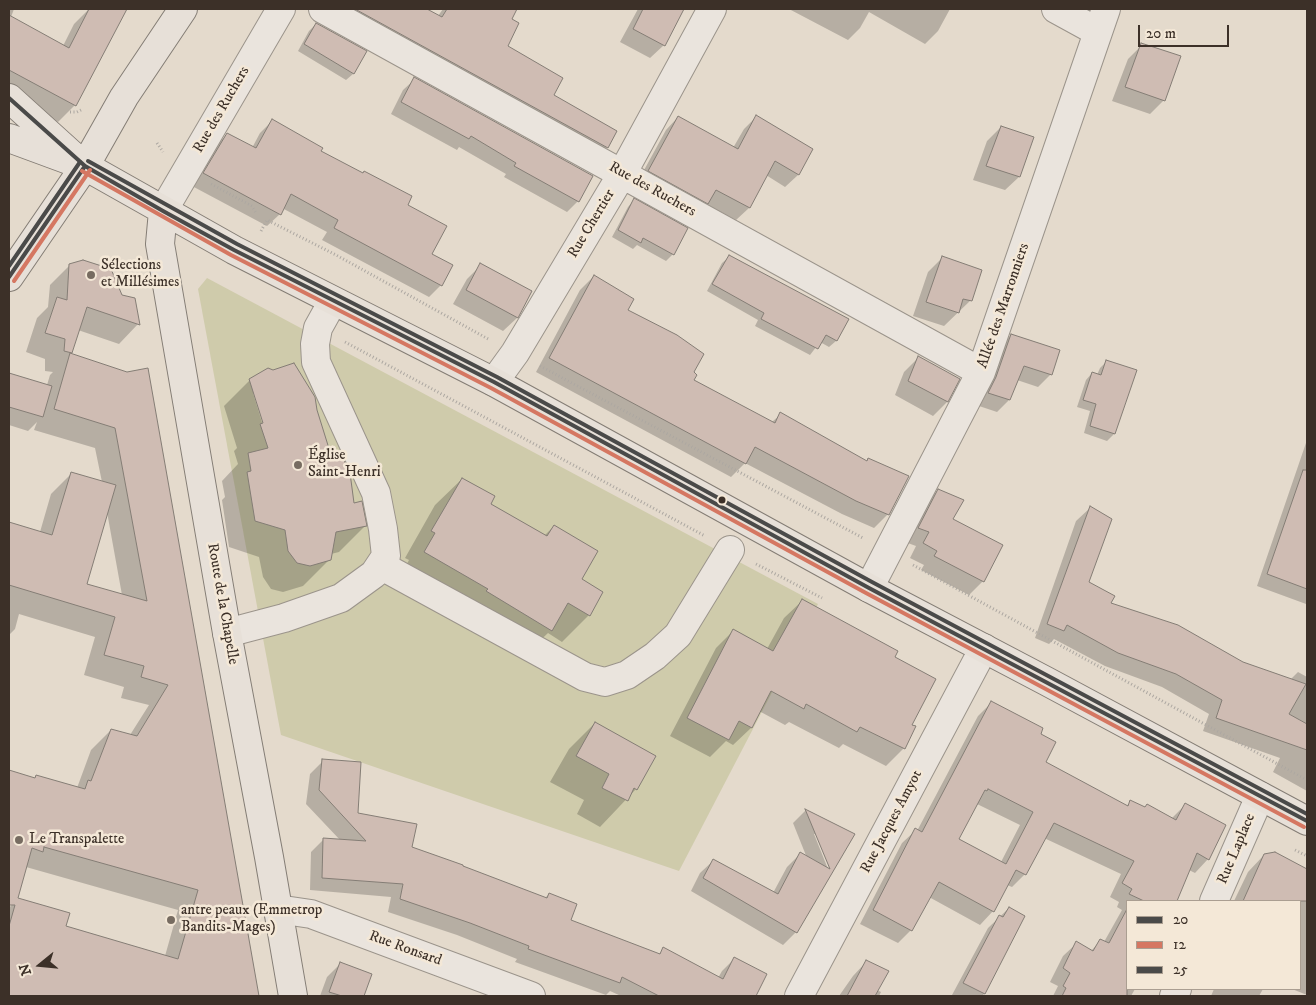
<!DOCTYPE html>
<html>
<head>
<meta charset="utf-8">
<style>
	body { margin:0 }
	#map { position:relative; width:1316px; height:1005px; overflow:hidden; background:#e4dacc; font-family:"IM FELL DW Pica",serif }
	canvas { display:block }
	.frame { position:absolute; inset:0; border:10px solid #3c3028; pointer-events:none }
	.legend { position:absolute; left:1126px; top:900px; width:175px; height:90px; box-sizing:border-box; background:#f4e8d7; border:1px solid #aa9e91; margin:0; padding:6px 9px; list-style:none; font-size:15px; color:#3c3028 }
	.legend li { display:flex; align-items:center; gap:10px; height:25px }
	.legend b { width:25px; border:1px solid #aa9e91 }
	.north { position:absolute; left:15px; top:940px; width:50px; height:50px; -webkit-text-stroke:4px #f4e8d7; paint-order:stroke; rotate:253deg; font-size:14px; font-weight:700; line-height:20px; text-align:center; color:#3c3028 }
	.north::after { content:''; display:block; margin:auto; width:18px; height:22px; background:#3c3028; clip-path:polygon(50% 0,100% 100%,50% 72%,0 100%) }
	.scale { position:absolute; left:1138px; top:25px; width:91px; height:22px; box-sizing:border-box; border:2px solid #3c3028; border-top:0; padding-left:6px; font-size:15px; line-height:18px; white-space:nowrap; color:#3c3028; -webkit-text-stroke:4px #f4e8d7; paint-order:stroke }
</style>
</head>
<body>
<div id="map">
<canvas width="1316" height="1005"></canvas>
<div class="frame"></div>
<ul class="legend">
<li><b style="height:6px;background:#4a4a49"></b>20</li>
<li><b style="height:6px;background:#d57762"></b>12</li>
<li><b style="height:6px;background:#4a4a49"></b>25</li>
</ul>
<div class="north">N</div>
<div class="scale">20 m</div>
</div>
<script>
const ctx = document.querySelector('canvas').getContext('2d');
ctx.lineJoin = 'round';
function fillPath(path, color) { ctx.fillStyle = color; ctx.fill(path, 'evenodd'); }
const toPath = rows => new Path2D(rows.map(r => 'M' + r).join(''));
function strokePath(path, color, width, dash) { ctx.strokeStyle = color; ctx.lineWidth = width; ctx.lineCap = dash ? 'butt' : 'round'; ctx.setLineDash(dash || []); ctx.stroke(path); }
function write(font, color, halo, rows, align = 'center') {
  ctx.font = font + ' "IM FELL DW Pica",serif'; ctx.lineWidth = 5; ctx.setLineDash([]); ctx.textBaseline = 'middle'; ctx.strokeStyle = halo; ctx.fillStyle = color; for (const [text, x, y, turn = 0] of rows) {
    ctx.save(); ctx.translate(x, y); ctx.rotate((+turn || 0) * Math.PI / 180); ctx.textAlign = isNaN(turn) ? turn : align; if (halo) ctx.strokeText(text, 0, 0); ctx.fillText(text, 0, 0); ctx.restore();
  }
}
fillPath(toPath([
	[207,278,818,604,679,871,281,735,198,289]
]), '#cfcbab');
fillPath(toPath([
	[9,9,14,9,11,17,63,46,74,24,89,9,126,9,75,105,58,122,9,96],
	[314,9,424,9,438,16,443,9,502,9,513,15,506,46,552,96,615,132,607,147,592,162],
	[638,9,683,9,664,45,650,58,620,42],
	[789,9,950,9,938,31,925,44,869,12,860,28,848,40],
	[316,24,365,52,353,74,346,80,298,51,309,31],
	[1142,45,1164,100,1150,114,1112,101,1128,59],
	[415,79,578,201,567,212,504,177,506,174,459,147,457,150,391,114,403,90],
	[678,117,733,148,744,129,756,117,812,150,798,175,785,187,766,175,749,208,736,220,706,204,695,215,637,183,666,130],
	[272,121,319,152,406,205,441,285,429,297,322,240,327,232,282,208,280,214,267,226,192,186,215,147,227,134,252,148,260,133],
	[1001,127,1019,177,1005,190,973,180,987,141],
	[634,200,673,254,666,261,637,245,633,249,612,237,628,207],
	[729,257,848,320,836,341,829,347,820,342,810,355,755,326,758,320,707,291,722,263],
	[942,258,971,300,944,326,913,316,928,272],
	[70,265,121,296,134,299,138,324,119,344,78,330,71,352,69,355,126,373,221,785,257,996,9,996,9,908,17,899,65,926,165,956,178,910,26,867,19,871,9,881,9,771,34,779,36,776,77,788,91,750,111,730,130,735,149,705,121,698,124,687,84,675,95,637,19,614,15,629,9,635,9,523,40,532,51,494,72,473,102,482,95,448,34,430,37,422,28,431,9,425,9,374,47,385,50,375,53,372,45,371,45,359,26,352,37,318,48,307,50,285],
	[107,512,122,595,86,584],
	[481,265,530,292,517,318,503,331,453,304,467,279],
	[594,276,626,311,692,373,692,381,772,422,781,414,866,462,868,460,888,514,874,528,842,514,745,463,731,477,536,372,580,290],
	[1011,335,1051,374,1038,387,1017,380,1009,400,997,412,976,405,998,348],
	[918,358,958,379,947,402,933,416,895,395,904,372],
	[1106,362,1136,371,1114,434,1107,441,1084,433,1090,411,1077,407,1086,380,1092,373,1097,375,1100,368],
	[250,380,316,410,330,457,353,504,365,526,339,552,331,554,330,559,303,586,283,592,271,589,263,577,259,557,229,547,222,500,225,497,222,481,238,464,234,451,237,448,224,406],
	[253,393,255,393,266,429,264,429],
	[1307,440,1307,604,1306,604,1257,586],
	[462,479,490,504,544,536,554,526,580,580,602,593,589,615,562,642,548,633,524,656,399,579,409,560,405,558,435,505],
	[938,490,983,581,969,595,921,570,924,565,910,558,916,546,905,542,924,504],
	[1090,508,1087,582,1109,603,1242,663,1290,680,1298,672,1307,677,1307,791,1273,772,1280,758,1203,731,1209,714,1162,687,1105,666,1054,639,1049,644,1035,638,1076,521],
	[802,601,893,657,911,725,904,748,886,766,843,744,839,748,789,722,785,725,759,711,751,728,733,745,726,741,710,757,670,736,716,648,733,631,767,649,784,618],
	[992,702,1039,734,1044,763,1126,806,1131,802,1171,819,1185,805,1208,859,1195,873,1189,870,1175,901,1127,901,1127,989,1135,989,1131,996,1053,996,1058,986,1050,982,1063,956,1077,943,1091,951,1101,940,1104,942,1122,910,1117,907,1119,902,1110,897,1121,874,1044,838,1025,874,1012,887,1007,885,993,911,980,925,929,897,911,930,898,943,860,924,902,843,916,830,917,831,978,716],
	[977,804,1020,825,1001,862,957,840],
	[595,723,636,789,600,827,577,814,584,800,550,782,569,749],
	[323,761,357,814,410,847,545,898,549,894,569,921,658,955,664,949,718,978,722,971,735,958,765,974,753,996,621,996,610,991,606,995,515,962,517,959,457,935,388,912,391,897,310,890,311,852,324,839,341,841,306,804,310,774],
	[806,810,853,835,796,932,783,945,691,891,700,873,714,860,773,893,787,867,800,854,807,858,793,823],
	[814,834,817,834,830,868,828,869],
	[1275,853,1307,871,1307,884,1302,895,1307,897,1307,995,1292,989,1300,989,1300,901,1234,901,1248,872,1264,855],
	[1009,908,1024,916,984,994,982,996,952,995,988,928],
	[866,962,877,990,881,992,879,996,839,996,853,976],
	[341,963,370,975,363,996,320,996,327,977],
	[1214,989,1263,989,1259,996,1211,996]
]), '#0003');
const building = toPath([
	[89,9,127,9,76,106,9,70,9,15,69,48,89,9],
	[355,9,427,9,442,17,447,9,517,9,512,19,519,23,508,46,563,78,554,95,617,131,608,148,355,9],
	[643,9,684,9,665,46,633,29,643,9],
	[316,23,367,51,354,74,304,44,316,23],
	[1141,43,1181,56,1165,101,1125,87,1141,43],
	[414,77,593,176,579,202,514,166,516,163,471,136,469,139,401,102,414,77],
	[756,115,813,149,799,175,775,161,750,208,716,190,708,204,648,171,678,116,738,149,756,115],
	[272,119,323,148,321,151,363,173,364,171,412,196,408,205,447,226,432,254,453,265,442,286,334,228,338,220,291,194,281,215,203,173,227,133,256,148,272,119],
	[1001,126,1034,137,1020,177,986,166,1001,126],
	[634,198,688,228,674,255,643,238,641,243,618,230,634,198],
	[729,255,849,319,837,341,826,335,818,349,761,319,764,313,712,284,729,255],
	[942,256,982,270,972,301,963,299,959,313,926,302,942,256],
	[83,260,111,269,122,295,135,298,140,325,87,307,72,353,64,351,65,339,45,333,57,297,67,300,69,264,83,260],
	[480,263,532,291,518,318,466,290,480,263],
	[594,275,634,299,628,310,677,335,704,354,694,372,697,375,694,380,775,423,780,412,867,461,868,458,909,476,889,515,856,501,755,447,746,464,549,358,594,275],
	[1011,334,1060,350,1052,375,1024,366,1010,400,988,393,996,377,1011,334],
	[70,353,127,372,148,368,259,996,9,996,9,926,15,905,9,905,9,770,35,778,36,775,85,789,88,780,91,781,111,729,137,736,168,685,141,677,144,666,104,655,115,617,9,585,9,522,52,535,71,472,116,485,87,584,147,601,115,428,54,409,70,353],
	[44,847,198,890,178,959,66,926,70,913,18,898,32,848,43,852,44,847],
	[918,356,960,379,948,402,908,381,918,356],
	[1106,360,1137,370,1115,434,1090,426,1096,404,1083,400,1092,372,1101,375,1106,360],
	[294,363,315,397,317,410,331,455,341,454,350,473,354,503,362,501,367,526,336,532,331,560,310,566,297,563,288,551,285,530,255,521,247,472,251,471,248,453,268,448,260,424,263,423,249,379,268,368,273,370,294,363],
	[9,373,52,386,43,417,9,407,9,373],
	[1303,470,1307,470,1307,589,1267,574,1303,470],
	[462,478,495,496,491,504,547,536,554,525,598,551,582,579,603,592,590,616,568,603,552,631,486,591,488,589,424,552,435,533,431,531,462,478],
	[938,489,964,500,953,519,1003,545,984,582,934,556,937,551,923,543,929,532,918,528,938,489],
	[1090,506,1112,519,1089,582,1115,596,1111,603,1178,625,1243,662,1306,684,1289,714,1307,724,1307,750,1216,718,1222,700,1176,674,1118,653,1067,625,1064,631,1047,624,1090,506],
	[802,599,898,651,895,657,936,679,912,725,916,726,905,749,860,727,857,732,806,704,804,709,771,691,752,728,739,721,729,740,687,718,733,629,773,651,802,599],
	[991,701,1043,728,1041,734,1056,742,1046,762,1128,806,1130,800,1145,807,1147,804,1176,820,1185,803,1226,825,1209,860,1197,853,1177,901,1144,901,1129,894,1132,889,1122,883,1134,861,1054,823,1026,875,1016,870,994,912,939,882,912,931,873,910,915,828,922,832,991,701],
	[988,789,1033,812,1006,864,959,839,985,790,987,791,988,789],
	[595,722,656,756,637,790,634,788,628,801,602,788,609,774,576,756,595,722],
	[322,759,361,762,358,813,417,824,412,847,463,865,463,866,547,898,549,893,577,904,571,920,660,954,663,947,723,979,734,957,767,974,756,996,659,996,622,977,620,983,528,949,529,946,470,923,400,899,403,884,322,878,323,838,366,841,319,790,322,759],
	[805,809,855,834,797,933,703,878,713,859,778,894,800,852,830,869,805,809],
	[1275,852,1307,869,1307,901,1243,901,1264,854,1275,852],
	[1009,907,1025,916,985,994,963,983,999,915,1003,917,1009,907],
	[1127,909,1127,996,1062,996,1066,988,1063,986,1070,973,1063,968,1076,941,1093,951,1100,939,1109,943,1127,909],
	[866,960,889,971,875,996,847,996,866,960],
	[340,962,372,974,364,996,342,996,329,992,340,962]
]);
fillPath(building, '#cfbcb3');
strokePath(building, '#847d75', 1);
const minor = toPath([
	[323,9,981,372],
	[1056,9,1098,32],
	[163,211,281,9],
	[494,382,515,353,622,174,712,9],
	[380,565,585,677,605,682,627,675,655,656,678,635,730,550],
	[869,588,981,372,1106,9],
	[227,633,284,618,341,598,374,574,386,556,383,529,376,493,316,362,315,344,318,328,333,301],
	[1214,901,1260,796],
	[277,909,311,914,531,996],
	[799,996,984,648],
	[1174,996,1177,989]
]);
const major = toPath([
	[9,98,72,155],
	[9,138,85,166,234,250,494,382,869,588,1046,681,1307,821],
	[163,211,160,244,227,633,269,857,293,996],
	[9,277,85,166,124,97,183,9]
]);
strokePath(minor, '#9b948b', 30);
strokePath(major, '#847d75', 30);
strokePath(toPath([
	[70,112,77,112,83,109],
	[157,143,163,152],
	[211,184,252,206,256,213],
	[261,231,267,220,336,255,490,340],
	[345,342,705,536],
	[540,366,863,538],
	[756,564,822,598],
	[913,565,1307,780],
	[1295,850,1307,856]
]), '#aca7a1', 3, [1, 2.5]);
strokePath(minor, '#eae4dd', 28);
strokePath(major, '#e7e0d8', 28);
strokePath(toPath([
	[9,98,85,166,163,211,234,250,494,382,869,588,1307,821],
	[9,277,85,166]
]), '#4a4a49', 4);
strokePath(toPath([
	[82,171,231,255,491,388,866,593,1304,827],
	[14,281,90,170]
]), '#d57762', 4);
strokePath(toPath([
	[88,161,237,244,497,377,872,582,1307,814],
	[9,266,80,162]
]), '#4a4a49', 4);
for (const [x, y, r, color] of [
	[91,275,5,"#776c61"],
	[298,465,5,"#776c61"],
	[722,500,4.5,"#3c3028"],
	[19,840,5,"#776c61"],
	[171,920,5,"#776c61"]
]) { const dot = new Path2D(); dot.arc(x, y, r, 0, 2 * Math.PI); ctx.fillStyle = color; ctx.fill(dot); strokePath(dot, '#f4e8d7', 2); }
write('15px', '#3c3028', '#f4e8d7', [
	["Rue des Ruchers",222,110,-60],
	["Rue des Ruchers",652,190,29],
	["Rue Chertier",592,224,-59],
	["Allée des Marronniers",1004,306,-71],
	["Route de la Chapelle",222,604,80],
	["Rue Jacques Amyot",892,822,-62],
	["Rue Laplace",1237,849,-67],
	["Rue Ronsard",405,949,20]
]);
write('15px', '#3c3028', '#f4e8d7', [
	["Sélections",101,266],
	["et Millésimes",101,283],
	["Église",308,456],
	["Saint-Henri",308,473],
	["Le Transpalette",29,840],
	["antre peaux (Emmetrop",181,911],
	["Bandits-Mages)",181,928]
], 'left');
</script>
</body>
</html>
